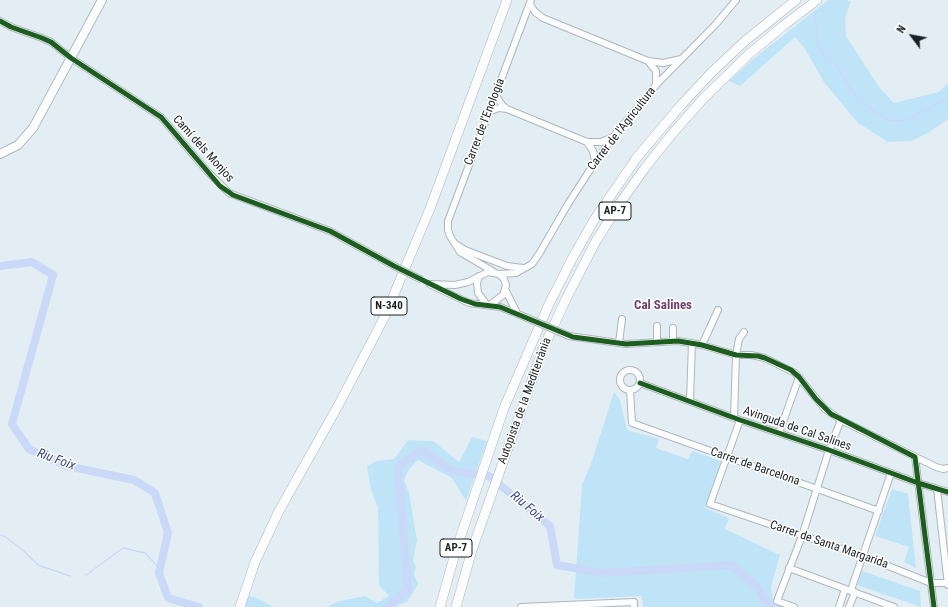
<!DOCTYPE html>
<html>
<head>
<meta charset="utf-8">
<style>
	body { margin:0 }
	#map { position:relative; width:948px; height:607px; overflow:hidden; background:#e3eef4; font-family:"Roboto Condensed",sans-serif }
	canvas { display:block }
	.north { position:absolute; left:892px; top:16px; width:40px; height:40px; -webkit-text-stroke:3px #fff; paint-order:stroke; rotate:302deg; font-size:11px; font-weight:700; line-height:16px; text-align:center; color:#192125 }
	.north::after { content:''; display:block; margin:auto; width:14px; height:18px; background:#192125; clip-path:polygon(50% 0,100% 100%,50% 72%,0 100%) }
</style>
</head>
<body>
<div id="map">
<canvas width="948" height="607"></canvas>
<div class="north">N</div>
</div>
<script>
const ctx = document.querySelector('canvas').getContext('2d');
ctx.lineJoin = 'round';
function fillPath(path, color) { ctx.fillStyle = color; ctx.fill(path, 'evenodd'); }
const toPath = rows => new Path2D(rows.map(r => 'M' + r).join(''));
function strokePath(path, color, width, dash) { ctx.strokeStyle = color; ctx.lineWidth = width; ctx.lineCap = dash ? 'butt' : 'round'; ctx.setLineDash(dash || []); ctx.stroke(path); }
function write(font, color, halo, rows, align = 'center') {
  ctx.font = font + ' "Roboto Condensed",sans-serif'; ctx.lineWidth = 3; ctx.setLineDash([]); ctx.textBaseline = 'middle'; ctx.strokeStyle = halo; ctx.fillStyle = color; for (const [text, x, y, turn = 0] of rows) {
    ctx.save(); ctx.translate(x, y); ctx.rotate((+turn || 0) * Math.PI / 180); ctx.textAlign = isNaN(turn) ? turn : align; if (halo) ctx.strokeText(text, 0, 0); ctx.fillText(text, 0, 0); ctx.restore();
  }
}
fillPath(toPath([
	[828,0,847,0,851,2,845,17,846,36,879,87,894,103,939,92,948,83,948,119,928,133,911,141,888,142,858,123,824,82,805,49,795,37,740,86,729,81,751,61],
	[614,392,620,400,627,430,659,439,656,448,688,459,692,451,721,461,705,508,729,518,725,529,780,555,771,587,774,603,786,607,643,607,642,596,574,599,582,485,591,464],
	[472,437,487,441,466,501,452,478,418,460,409,469,404,480,409,493,417,540,413,561,416,566,414,574,418,584,407,602,400,604,396,607,326,607,340,601,365,596,377,603,389,596,379,585,378,508,371,490,367,466,377,461,394,459,408,440,433,441,459,462],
	[892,489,908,494,916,568,904,562,909,547,875,536],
	[862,571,920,591,921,607,857,585],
	[247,597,255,597,274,607,245,607]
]), '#bfe4f8');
strokePath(toPath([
	[815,13,818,47,828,58,838,68,852,91,871,109,889,120,905,121,948,98],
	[0,535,4,536,24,551,38,565,70,576],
	[86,575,123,548,145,553,160,569]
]), '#cbd9f8', 1.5);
strokePath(toPath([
	[0,266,32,262,53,275,12,424,29,449,67,466,134,480,155,493,168,533,159,573,168,598,199,607],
	[388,607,408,589,398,467,421,450,452,471,489,476,550,526,557,565,603,573,731,565,756,586,770,607]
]), '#cbd9f8', 8);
const minor = toPath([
	[530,4,535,12,543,18,648,61,663,63,681,59],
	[0,21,11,27,42,38,51,42,71,58,161,117,207,171,229,193,330,231,394,266],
	[648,61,656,71,656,85],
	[495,94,502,105,507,109,587,142,601,142,613,137],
	[488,112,499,108,507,109],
	[587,142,593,151,595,162],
	[457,245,465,250,507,266,523,268],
	[494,272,460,252,450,236,448,230,448,221,531,0],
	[499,274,516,273,532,264,539,254,568,204,595,162,613,137,656,85,716,24,736,0],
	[479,276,477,283,478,293,487,305],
	[430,284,455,285,468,282,488,272,499,274,504,279,506,285,505,289,503,295,490,305],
	[431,285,469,303,500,307,518,314],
	[505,289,517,313],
	[657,326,657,341],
	[569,336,626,344,678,341,702,345,736,355,751,355,765,358,795,373,825,409,841,420,936,467,943,469,948,468],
	[673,341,673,328],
	[619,343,622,319],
	[702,345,718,310],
	'620 380a10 10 0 1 1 20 0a10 10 0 1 1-20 0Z',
	[640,383,740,420,829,450,918,483,948,492],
	[630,390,632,423,879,511],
	[690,400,692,343],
	[734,418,736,355,739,339,744,332],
	[740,420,710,504,863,556,931,583,948,583],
	[779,433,799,377],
	[915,457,934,607],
	[937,489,948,585],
	[789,568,894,607],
	[851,590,891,473],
	[521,607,634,602,634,607],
	[794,607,777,601,802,536,829,450,841,420],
	[839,607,845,589],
	[849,607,855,592]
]);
const major = toPath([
	[0,154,18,145,33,128,102,0]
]);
const highway = toPath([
	[240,607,255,562,279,511,339,404,385,316,431,206,507,0],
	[440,607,456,550,504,408,549,304,572,259,594,220,638,156,682,104,712,72,745,41,796,0],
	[456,607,472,550,543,349,566,299,596,241,620,203,645,168,672,134,702,100,749,54,783,26,817,0]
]);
strokePath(minor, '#afb7bc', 8);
strokePath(major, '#afb7bc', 10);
strokePath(highway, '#afb7bc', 10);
strokePath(minor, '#fbfcfd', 6);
strokePath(major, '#fbfcfd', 8);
strokePath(highway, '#fbfcfd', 9);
const minorBridge = toPath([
	[394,266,422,280],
	[518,314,569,336]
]);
strokePath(minorBridge, '#afb7bc', 8, []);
strokePath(minorBridge, '#fbfcfd', 6);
strokePath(toPath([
	[0,21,11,27,42,38,51,42,71,58,161,117,220,186,233,195,330,231,394,266,461,299,475,304,500,307,573,337,626,344,678,341,702,345,736,355,758,356,765,358,791,370,799,377,816,399,831,414,915,457,934,607],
	[640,383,740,420,829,450,918,483,948,492]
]), '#1b5e20', 5);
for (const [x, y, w] of [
	[615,211,32],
	[389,306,36],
	[456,548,32]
]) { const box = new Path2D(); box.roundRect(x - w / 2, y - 9, w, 18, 3); ctx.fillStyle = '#fff'; ctx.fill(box); strokePath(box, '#192125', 1); }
write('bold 11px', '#192125', null, [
	["AP-7",615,211],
	["N-340",389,306],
	["AP-7",456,548]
]);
write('12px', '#192125', '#fff', [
	["Carrer de l'Enologia",485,122,-69],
	["Carrer de l'Agricultura",622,129,-52],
	["Camí dels Monjos",203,149,48],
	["Autopista de la Mediterrània",525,401,-70],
	["Avinguda de Cal Salines",797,429,19],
	["Carrer de Barcelona",755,467,19],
	["Carrer de Santa Margarida",829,545,19]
]);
write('bold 13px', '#703f72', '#fff', [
	["Cal Salines",663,306]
]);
write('italic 13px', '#344583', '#fff', [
	["Riu Foix",56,460,20],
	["Riu Foix",527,507,40]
]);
</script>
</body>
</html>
